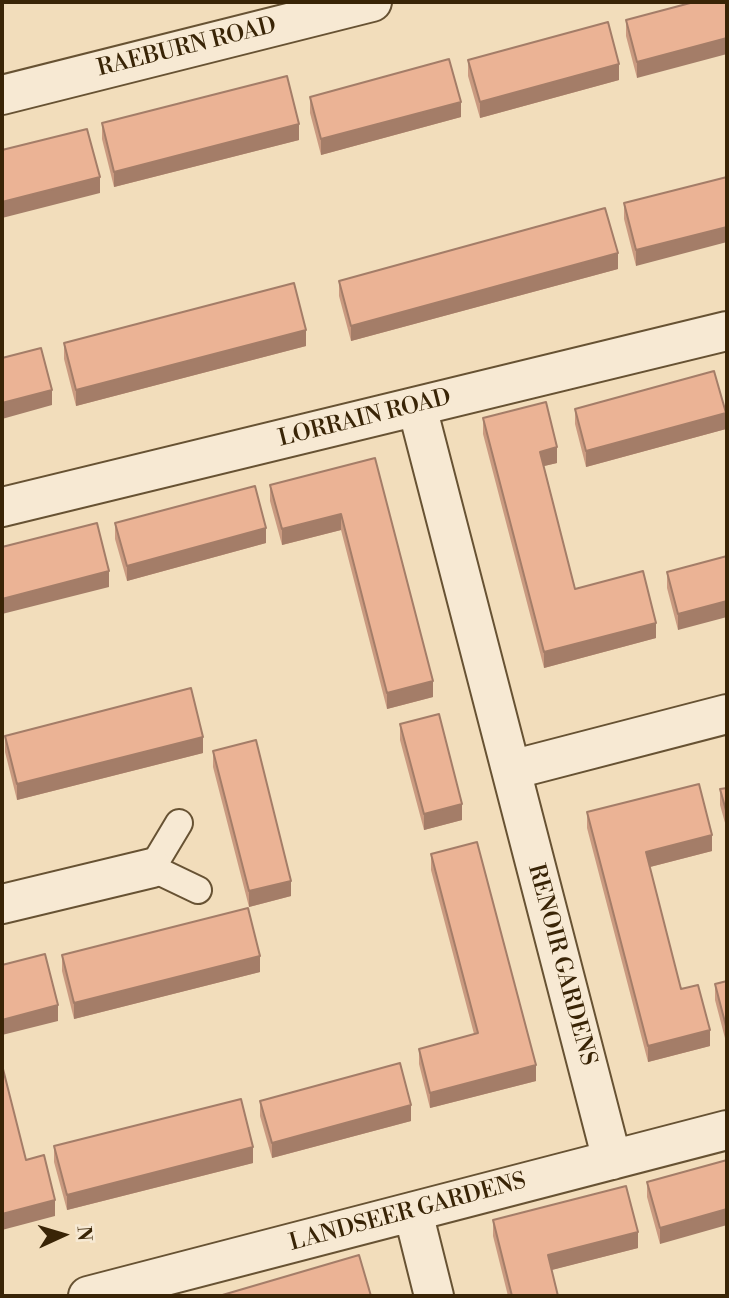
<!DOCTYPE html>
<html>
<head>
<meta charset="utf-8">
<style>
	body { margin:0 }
	#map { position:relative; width:729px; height:1298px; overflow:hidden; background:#f2ddbb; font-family:"Libre Bodoni",serif }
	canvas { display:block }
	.frame { position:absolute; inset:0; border:4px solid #392406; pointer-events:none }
	.north { position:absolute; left:28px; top:1200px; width:70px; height:70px; -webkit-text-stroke:5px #f7e9d3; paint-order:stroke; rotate:86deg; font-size:19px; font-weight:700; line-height:28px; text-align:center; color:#392406 }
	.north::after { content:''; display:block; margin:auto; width:24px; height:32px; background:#392406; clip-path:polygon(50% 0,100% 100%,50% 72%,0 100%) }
</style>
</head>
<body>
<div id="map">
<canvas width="729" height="1298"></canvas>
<div class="frame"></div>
<div class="north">N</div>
</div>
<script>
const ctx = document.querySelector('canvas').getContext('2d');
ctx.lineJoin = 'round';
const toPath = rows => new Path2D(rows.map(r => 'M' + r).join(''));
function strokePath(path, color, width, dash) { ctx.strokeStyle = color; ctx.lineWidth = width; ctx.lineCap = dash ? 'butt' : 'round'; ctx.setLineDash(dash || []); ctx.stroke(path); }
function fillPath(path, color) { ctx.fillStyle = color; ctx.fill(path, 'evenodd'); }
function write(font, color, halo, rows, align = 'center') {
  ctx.font = font + ' "Libre Bodoni",serif'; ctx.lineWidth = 7; ctx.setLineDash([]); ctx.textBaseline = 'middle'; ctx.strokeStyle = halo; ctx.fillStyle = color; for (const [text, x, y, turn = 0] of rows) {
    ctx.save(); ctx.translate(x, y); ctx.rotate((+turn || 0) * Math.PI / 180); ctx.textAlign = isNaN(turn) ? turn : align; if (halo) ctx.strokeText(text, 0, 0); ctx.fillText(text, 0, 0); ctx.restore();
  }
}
const service = toPath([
	[179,823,152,868,198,890]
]);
const minor = toPath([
	[2,95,372,2],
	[417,407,612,1160],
	[2,507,727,331],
	[511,770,727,714],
	[2,904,152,868],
	[413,1212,434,1296],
	[88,1296,727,1130]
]);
strokePath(service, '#675233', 30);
strokePath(minor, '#675233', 42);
strokePath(service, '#f7e9d3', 26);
strokePath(minor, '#f7e9d3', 38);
fillPath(toPath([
	[694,2,637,78,626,36,626,20],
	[468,60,619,80,480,118,468,76],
	[310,97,461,117,321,155,310,113],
	[102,123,299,140,114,187,102,139],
	[727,177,636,266,624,219,624,203],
	[618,269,351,341,339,296,339,281],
	[64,343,306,346,76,406,64,359],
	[575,409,726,429,586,467,575,424],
	[483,418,557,463,544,466,575,589,656,638,544,668,483,434],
	[375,458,433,697,387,709,341,530,282,545,270,501,270,485],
	[115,523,266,543,127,581,115,539],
	[727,556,678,630,667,588,667,572],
	[400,724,462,820,424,830,400,740],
	[5,736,203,753,17,800,5,752],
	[213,751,291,896,249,907,213,767],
	[727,788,727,830,720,805,720,789],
	[587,812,712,851,650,867,681,989,710,1046,648,1062,587,828],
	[431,854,536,1081,430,1108,419,1064,419,1049,474,1034,431,870],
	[62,955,260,972,74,1019,62,971],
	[727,981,727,1042,726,1042,715,1000,715,984],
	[260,1101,411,1121,272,1158,260,1116],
	[54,1146,253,1163,67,1210,54,1162],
	[727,1160,660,1244,647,1197,647,1182],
	[493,1220,638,1248,551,1270,558,1296,508,1296,493,1236]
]), '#ca9a80');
fillPath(toPath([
	[727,38,727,54,637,78,637,62],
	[619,64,619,80,480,118,480,102],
	[461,102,461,117,321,155,321,139],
	[299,124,299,140,114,187,114,172],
	[100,177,100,193,2,218,2,202],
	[727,227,727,242,636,266,636,250],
	[618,253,618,269,351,341,351,326],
	[306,330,306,346,76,406,76,390],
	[52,390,52,405,2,419,2,403],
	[726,413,726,429,586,467,586,451],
	[557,447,557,463,540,467,540,452],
	[341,514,341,530,282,545,282,529],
	[266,528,266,543,127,581,127,566],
	[109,571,109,587,2,614,2,599],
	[727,601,727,617,678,630,678,614],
	[656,623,656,638,544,668,544,652],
	[433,681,433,697,387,709,387,693],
	[203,737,203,753,17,800,17,784],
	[462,804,462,820,424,830,424,814],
	[712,835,712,851,646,868,646,852],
	[291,881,291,896,249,907,249,891],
	[260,956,260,972,74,1019,74,1003],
	[58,1005,58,1021,2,1035,2,1020],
	[726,1026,727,1026,727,1042,726,1042],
	[710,1030,710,1046,648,1062,648,1046],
	[536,1065,536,1081,430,1108,430,1093],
	[411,1105,411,1121,272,1158,272,1143],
	[253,1147,253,1163,67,1210,67,1195],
	[55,1200,55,1216,2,1230,2,1214],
	[727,1209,727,1225,660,1244,660,1228],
	[638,1232,638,1248,548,1271,548,1255]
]), '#a47d68');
const building = toPath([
	[694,2,727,2,727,38,637,62,626,20,694,2],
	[608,22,619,64,480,102,468,60,608,22],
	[449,59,461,102,321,139,310,97,449,59],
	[287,76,299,124,114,172,102,123,287,76],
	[87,129,100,177,2,202,2,150,87,129],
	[727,177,727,227,636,250,624,203,727,177],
	[605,208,618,253,351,326,339,281,605,208],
	[294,283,306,330,76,390,64,343,294,283],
	[41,348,52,390,2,403,2,358,41,348],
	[714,371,726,413,586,451,575,409,714,371],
	[546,402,557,447,540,452,575,589,643,571,656,623,544,652,483,418,546,402],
	[375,458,433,681,387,693,341,514,282,529,270,485,375,458],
	[255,486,266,528,127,566,115,523,255,486],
	[97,523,109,571,2,599,2,547,97,523],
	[727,556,727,601,678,614,667,572,727,556],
	[191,688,203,737,17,784,5,736,191,688],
	[439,714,462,804,424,814,400,724,439,714],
	[256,740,291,881,249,891,213,751,256,740],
	[699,784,712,835,646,852,681,989,698,985,710,1030,648,1046,587,812,699,784],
	[727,788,727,814,720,789,727,788],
	[477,842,536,1065,430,1093,419,1049,478,1033,431,854,477,842],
	[248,908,260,956,74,1003,62,955,248,908],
	[45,954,58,1005,2,1020,2,965,45,954],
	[727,981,727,1026,726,1026,715,984,727,981],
	[400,1063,411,1105,272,1143,260,1101,400,1063],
	[2,1065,26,1160,44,1155,55,1200,2,1214,2,1065],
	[241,1099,253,1147,67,1195,54,1146,241,1099],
	[727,1160,727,1209,660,1228,647,1182,727,1160],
	[626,1186,638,1232,548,1255,558,1296,512,1296,493,1220,626,1186],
	[359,1255,371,1296,219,1296,359,1255]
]);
fillPath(building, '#ebb395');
strokePath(building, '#a47d68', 2);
write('23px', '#392406', '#f7e9d3', [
	["RAEBURN ROAD",187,48,-14],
	["LORRAIN ROAD",365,419,-14],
	["RENOIR GARDENS",561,965,75],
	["LANDSEER GARDENS",408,1213,-15]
]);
</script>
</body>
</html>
